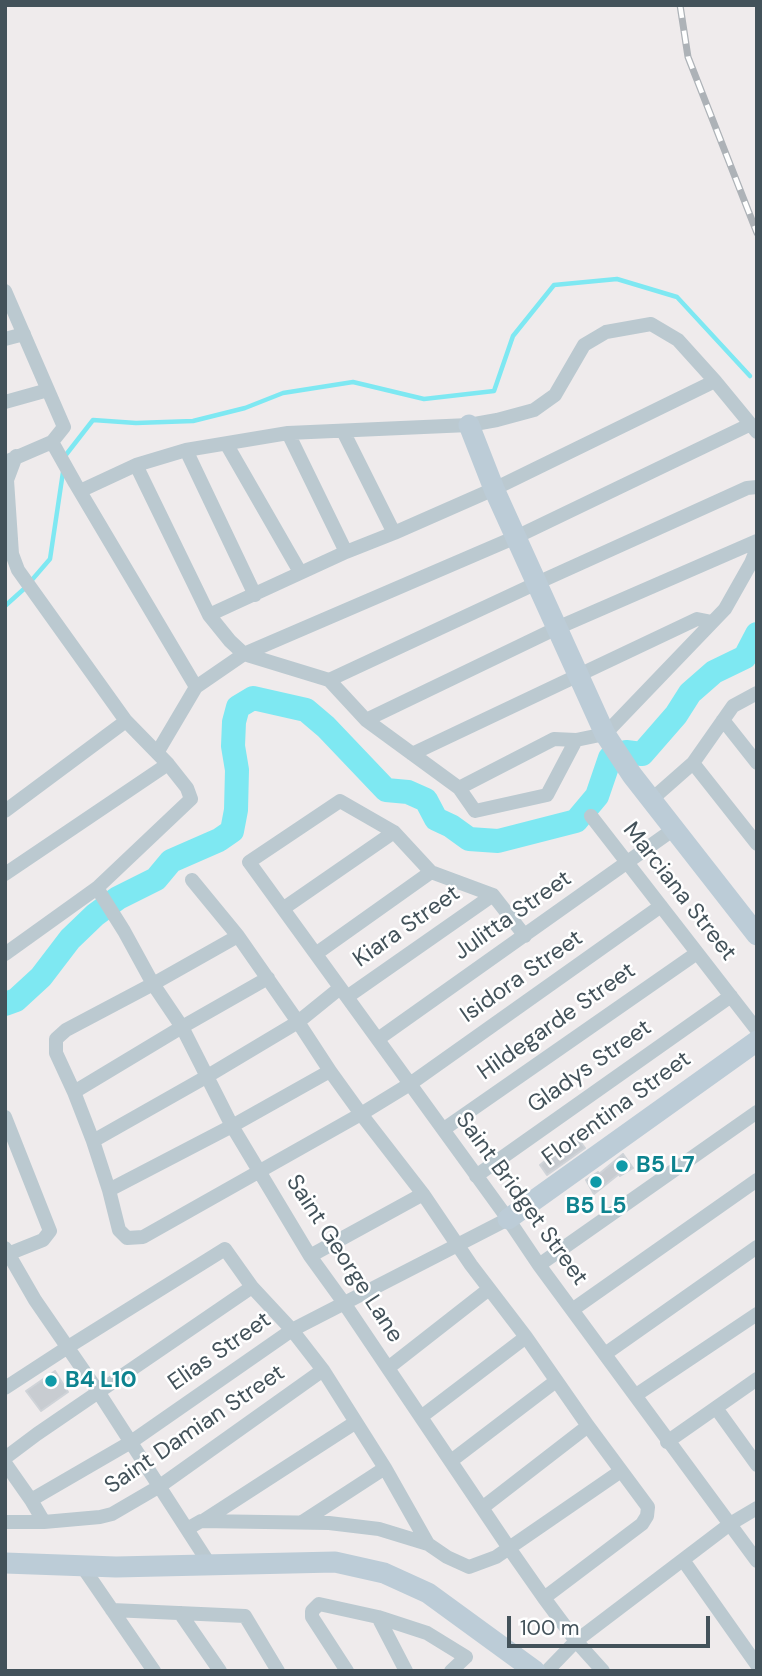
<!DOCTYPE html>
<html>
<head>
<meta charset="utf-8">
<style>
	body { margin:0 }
	#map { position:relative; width:762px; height:1676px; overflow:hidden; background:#efebec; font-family:"DM Sans",sans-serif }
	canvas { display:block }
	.frame { position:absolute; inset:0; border:7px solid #43525a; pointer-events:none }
	.scale { position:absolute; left:507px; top:1616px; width:203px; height:32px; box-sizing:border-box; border:4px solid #43525a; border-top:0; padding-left:9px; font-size:21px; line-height:24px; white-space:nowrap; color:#43525a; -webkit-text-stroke:5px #fff; paint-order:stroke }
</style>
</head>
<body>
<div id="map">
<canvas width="762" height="1676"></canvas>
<div class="frame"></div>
<div class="scale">100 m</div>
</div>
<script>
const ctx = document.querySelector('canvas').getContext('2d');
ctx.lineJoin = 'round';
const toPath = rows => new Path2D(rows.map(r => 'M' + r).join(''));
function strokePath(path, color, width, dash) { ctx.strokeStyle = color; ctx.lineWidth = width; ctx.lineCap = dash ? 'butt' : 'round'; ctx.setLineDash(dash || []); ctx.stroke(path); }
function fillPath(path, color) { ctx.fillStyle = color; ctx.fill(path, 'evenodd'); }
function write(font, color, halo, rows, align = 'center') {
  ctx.font = font + ' "DM Sans",sans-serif'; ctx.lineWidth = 5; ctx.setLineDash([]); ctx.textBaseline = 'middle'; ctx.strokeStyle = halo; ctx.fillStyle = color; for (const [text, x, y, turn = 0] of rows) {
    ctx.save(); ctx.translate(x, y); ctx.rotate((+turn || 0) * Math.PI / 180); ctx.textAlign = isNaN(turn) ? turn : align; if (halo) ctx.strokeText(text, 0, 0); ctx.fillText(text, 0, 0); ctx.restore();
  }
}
strokePath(toPath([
	[65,456,93,420,136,423,193,421,245,408,283,393,353,382,424,399,494,391,513,336,554,285,617,279,677,297,750,376],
	[31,581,50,559,63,472],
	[5,606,25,588]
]), '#7ee8f2', 4.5);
strokePath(toPath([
	[5,1004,16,1000,41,977,70,939,95,915,118,898,156,879,171,861,219,840,232,831,236,810,237,770,233,746,234,722,238,707,253,698,306,710,326,727,386,790,408,792,426,800,436,819,451,826,469,839,498,841,576,821,597,796,610,758,626,752,642,754,676,715,690,693,714,672,745,657,757,634]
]), '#7ee8f2', 24);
const building = toPath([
	[579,1140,585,1148,547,1175,540,1165,552,1155,553,1157,579,1140],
	[623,1154,633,1168,620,1176,619,1174,594,1194,586,1180,598,1172,599,1174,623,1154],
	[55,1371,68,1392,41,1411,26,1391,55,1371]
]);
fillPath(building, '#c8ccd1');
strokePath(building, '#cfd3d8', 2);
strokePath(toPath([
	[5,291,64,427,52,442,8,461],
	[5,339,24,334],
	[5,402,48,390],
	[343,431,394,533],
	[288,433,346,552],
	[52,442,75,483,196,687],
	[227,445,300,572],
	[186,450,255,595],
	[136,465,209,615,230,641,244,654,329,680,366,720,459,788,475,811,547,795,576,740],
	[80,491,136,465,186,450,288,433,469,425,497,420,534,410,555,395,584,345,606,332,651,324,678,340,715,381,757,432],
	[209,615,346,552,394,533,494,489,715,381],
	[329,680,537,583,747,488,757,487],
	[366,720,557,628,757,541],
	[723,720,757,763],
	[157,753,196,687,244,654,516,537,751,424],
	[412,754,697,619,712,622],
	[693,763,757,844],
	[459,788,554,739,576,740,605,734,725,609,751,563,757,548],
	[651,800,693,763,733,706,757,693],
	[5,811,126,721],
	[591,816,757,1030],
	[5,874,168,764],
	[192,880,238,936,298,1022,330,1071,361,1114,423,1194,471,1265,526,1337,588,1426,648,1507,647,1516,642,1524,544,1598],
	[97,888,124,931,153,984,182,1027,232,1126,310,1256,344,1303,509,1548,544,1598,576,1641,603,1671],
	[284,908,394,832],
	[238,936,153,984,66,1030,56,1039,56,1053,74,1092,93,1141,109,1190,119,1230,127,1238,143,1237,361,1114,410,1084,661,906],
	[525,936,493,895,431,872,394,832,340,801,249,862,508,1219,539,1265,757,1561],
	[317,953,431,872],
	[5,954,97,888,191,799,187,788,168,764,126,721,18,570,12,554,7,480,16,456],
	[347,997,493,895],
	[378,1039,674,829],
	[74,1092,182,1027,268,978],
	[5,1117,50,1231,43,1240,8,1254],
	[444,1129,697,953],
	[93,1141,206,1077,298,1022,340,988],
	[476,1176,731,996],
	[109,1190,232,1126,330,1071],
	[5,1248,35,1300,99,1393,210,1565],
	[310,1256,423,1194],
	[539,1265,757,1112],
	[572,1310,757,1180],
	[605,1354,757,1247],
	[388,1368,489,1289],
	[5,1388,68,1347,225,1249,252,1287,292,1330,323,1370,385,1468,428,1544],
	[636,1395,757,1314],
	[716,1408,757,1465],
	[421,1417,526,1337],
	[667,1442,757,1379],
	[5,1458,37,1434,252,1287],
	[451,1461,556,1381],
	[5,1463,31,1500,44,1522],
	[31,1500,131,1442,292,1330,508,1219],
	[482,1508,588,1426],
	[203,1521,356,1422],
	[5,1522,44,1522,100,1517,112,1514,160,1486,323,1370],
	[302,1522,385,1468],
	[187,1529,201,1521,329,1523,379,1529,428,1544,447,1557,469,1567,496,1557,621,1471],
	[683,1560,757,1665],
	[82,1566,154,1671],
	[112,1610,245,1616,278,1671],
	[180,1613,220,1671],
	[378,1617,406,1671],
	[347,1671,312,1617,312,1611,319,1604,378,1617,427,1633,466,1657,451,1671],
	[547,1671,576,1641,730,1524,757,1508]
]), '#bbc9d0', 14);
strokePath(toPath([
	[469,425,494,489,605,734,632,775,757,935],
	[508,1219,757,1041],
	[5,1563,116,1567,335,1562,384,1573,428,1593,535,1671]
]), '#bcccd7', 21);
const rail = toPath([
	[680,5,688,57,757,233]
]);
strokePath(rail, '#adb2b7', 7);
strokePath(rail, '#fff', 4.5, [13]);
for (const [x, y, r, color] of [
	[622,1166,7,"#0f9aa8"],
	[596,1182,7,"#0f9aa8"],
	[51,1381,7,"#0f9aa8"]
]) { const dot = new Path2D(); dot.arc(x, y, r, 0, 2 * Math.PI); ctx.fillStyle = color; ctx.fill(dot); strokePath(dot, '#fff', 2.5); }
write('23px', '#43525a', '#fff', [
	["Marciana Street",679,892,52],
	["Julitta Street",513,916,-35],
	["Kiara Street",407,927,-35],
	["Isidora Street",522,977,-35],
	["Hildegarde Street",557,1022,-35],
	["Gladys Street",590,1067,-35],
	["Florentina Street",617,1109,-36],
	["Saint Bridget Street",521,1199,54],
	["Saint George Lane",344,1259,57],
	["Elias Street",220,1352,-35],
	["Saint Damian Street",195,1430,-34]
]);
write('bold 23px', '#0d838f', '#fff', [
	["B5 L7",636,1166],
	["B5 L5",596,1207,"center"],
	["B4 L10",65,1381]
], 'left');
</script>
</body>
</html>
